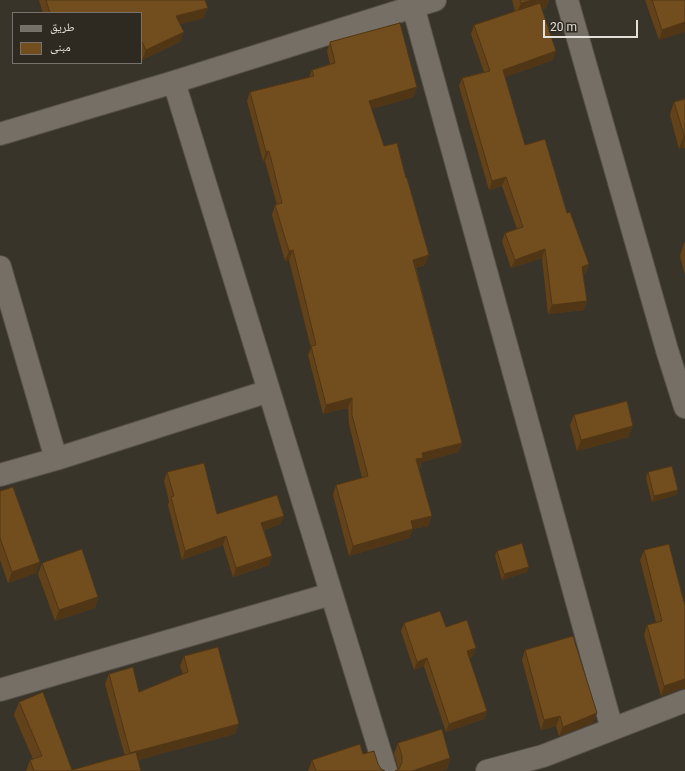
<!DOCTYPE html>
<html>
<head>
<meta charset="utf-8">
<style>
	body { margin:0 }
	#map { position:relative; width:685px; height:771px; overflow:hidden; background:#39342a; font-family:Roboto,"Noto Naskh Arabic",sans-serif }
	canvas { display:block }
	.legend { position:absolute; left:12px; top:12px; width:130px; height:52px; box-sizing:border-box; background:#2f2a21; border:1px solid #77726b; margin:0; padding:5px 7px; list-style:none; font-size:12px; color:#e3dfd9 }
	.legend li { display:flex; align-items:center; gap:8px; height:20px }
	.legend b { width:20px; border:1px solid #77726b }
	.scale { position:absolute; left:543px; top:20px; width:95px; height:18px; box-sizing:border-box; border:2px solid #e3dfd9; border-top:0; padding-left:5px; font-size:12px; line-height:14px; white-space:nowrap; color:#e3dfd9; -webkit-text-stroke:3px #2f2a21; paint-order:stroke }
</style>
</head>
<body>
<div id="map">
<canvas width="685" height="771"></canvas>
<ul class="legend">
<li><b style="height:5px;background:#766f65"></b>طريق</li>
<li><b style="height:11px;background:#724d1e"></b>مبنى</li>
</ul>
<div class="scale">20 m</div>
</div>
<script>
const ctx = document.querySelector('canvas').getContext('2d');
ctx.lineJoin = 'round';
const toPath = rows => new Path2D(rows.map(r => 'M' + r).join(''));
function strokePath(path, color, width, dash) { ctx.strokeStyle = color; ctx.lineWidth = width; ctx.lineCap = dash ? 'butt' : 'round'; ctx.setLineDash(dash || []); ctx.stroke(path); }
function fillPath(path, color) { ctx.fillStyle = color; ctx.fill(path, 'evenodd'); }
const minor = toPath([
	[567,0,667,350,685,407],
	[413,6,612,729],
	[174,82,386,771],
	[0,134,174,82,435,0],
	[0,267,56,459],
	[0,475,56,459,269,391],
	[0,690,331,594],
	[487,771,543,756,685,701]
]);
strokePath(minor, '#57524a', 24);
strokePath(minor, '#766f65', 22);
fillPath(toPath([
	[39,0,205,0,204,18,180,24,180,42,142,60,141,57,141,13,43,13],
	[512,0,549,0,546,8,542,9,553,60,505,77,525,145,567,213,589,264,586,273,583,274,587,301,584,310,548,314,542,258,511,268,502,241,505,233,517,229,502,186,489,190,459,86,462,78,484,72,471,34,474,25,515,11],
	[645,0,685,0,659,40],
	[330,42,414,97,371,109,425,265,416,268,462,443,458,452,422,462,420,467,419,468,432,516,428,526,413,529,409,538,349,556,333,495,336,485,362,478,349,424,348,408,323,414,308,355,311,348,289,260,285,261,272,215,275,205,277,205,265,161,263,161,247,101,250,92,309,77,312,70,330,64,327,51],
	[685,99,685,149,684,147,679,149,670,115,674,102],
	[684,243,685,243,685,275,680,256],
	[574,415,629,437,577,451,570,425],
	[167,472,217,514,284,516,280,524,264,530,272,556,269,565,233,577,223,545,182,560,168,505,169,501,164,481],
	[648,472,678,490,676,495,652,502,646,478],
	[0,491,40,562,36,573,8,583,0,560],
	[644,550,680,689,661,696,644,635,647,625,656,622,640,560],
	[497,551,529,567,527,572,502,580,495,556],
	[42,563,98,597,95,608,55,621,38,574],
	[404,623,446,627,476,648,473,656,469,658,487,711,484,719,446,732,424,666,414,670,401,631],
	[525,650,597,713,593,723,559,736,556,726,541,730,522,660],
	[184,656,235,734,138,760,141,771,26,771,30,760,33,759,14,715,19,702,72,770,125,756,105,684,109,674,139,692,183,674,180,666],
	[398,743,450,758,447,769,441,771,395,771,398,769,398,767,394,754],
	[363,754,378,764,381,769,385,771,308,771,312,760]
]), '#62421a');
fillPath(toPath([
	[533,0,549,0,546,8,516,15,521,3],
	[208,8,204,18,173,26,176,16],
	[685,22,685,32,659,40,662,30],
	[184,32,180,42,142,60,146,50],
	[556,51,553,60,500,79,503,70],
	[417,87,414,97,365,111,369,101],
	[684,135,685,135,684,147,679,149],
	[269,151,265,161,263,161,266,152],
	[506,177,502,186,489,190,492,181],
	[545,249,542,258,511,268,515,260],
	[293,250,289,260,285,261,289,251],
	[429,255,425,265,410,269,413,260],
	[589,264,586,273,579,276,582,267],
	[587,301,584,310,548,314,552,305],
	[352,398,348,408,323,414,326,405],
	[633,426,629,437,577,451,581,440],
	[462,443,458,452,422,462,420,467,413,469,416,459,422,453],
	[678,490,676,495,652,502,654,496],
	[284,516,280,524,258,532,261,523],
	[432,516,428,526,413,529,409,538,349,556,353,546,411,521],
	[226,536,223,545,182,560,185,551],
	[272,556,269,565,233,577,236,568],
	[40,562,36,573,8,583,12,572],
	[529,567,527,572,502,580,504,574],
	[98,597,95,608,55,621,59,610],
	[476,648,473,656,464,659,467,651],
	[427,658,424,666,414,670,417,662],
	[685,679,685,689,680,689,661,696,664,686],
	[487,711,484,719,446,732,449,724],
	[597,713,593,723,559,736,563,727],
	[560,716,556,726,541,730,544,720],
	[239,724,235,734,127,763,130,753],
	[450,758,447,769,441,771,412,771]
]), '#503615');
const building = toPath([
	[46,0,205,0,208,8,176,16,184,32,146,50,141,40,141,13,50,13,46,0],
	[520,0,533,0,521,3,520,0],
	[652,0,685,0,685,22,662,30,652,0],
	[540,3,556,51,503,70,525,145,545,139,567,213,570,212,589,264,582,267,587,301,552,305,545,249,515,260,505,233,523,227,506,177,492,181,462,78,490,71,474,25,540,3],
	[400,23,417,87,369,101,384,146,397,143,406,178,407,178,429,255,413,260,462,443,422,453,423,458,416,459,432,516,411,521,413,529,353,546,336,485,368,476,352,415,352,398,326,405,311,346,316,345,293,250,289,251,275,205,282,203,269,151,266,152,250,92,314,76,312,70,335,63,330,42,400,23],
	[685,99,685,135,684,135,674,102,685,99],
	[627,401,633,426,581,440,574,415,627,401],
	[204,463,217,514,277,495,284,516,261,523,272,556,236,568,226,536,185,551,171,497,174,496,167,472,204,463],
	[672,466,678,490,654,496,648,472,672,466],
	[13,487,40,562,12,572,0,538,0,491,13,487],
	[522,543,529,567,504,574,497,551,522,543],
	[669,544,685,606,685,679,664,686,647,625,662,621,644,550,669,544],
	[82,549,98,597,59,610,42,563,82,549],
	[440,611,446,627,467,620,476,648,467,651,487,711,449,724,427,658,417,662,404,623,440,611],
	[573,636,597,713,563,727,560,716,544,720,525,650,573,636],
	[218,647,239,724,130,753,109,674,133,667,139,692,188,672,184,656,218,647],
	[43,692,72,770,136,752,141,771,34,771,30,760,42,756,19,702,43,692],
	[442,729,450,758,412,771,395,771,399,769,402,762,402,756,398,743,442,729],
	[360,744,363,754,374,751,378,764,381,769,385,771,316,771,312,760,360,744]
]);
fillPath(building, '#724d1e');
strokePath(building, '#503615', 1);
</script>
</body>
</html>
